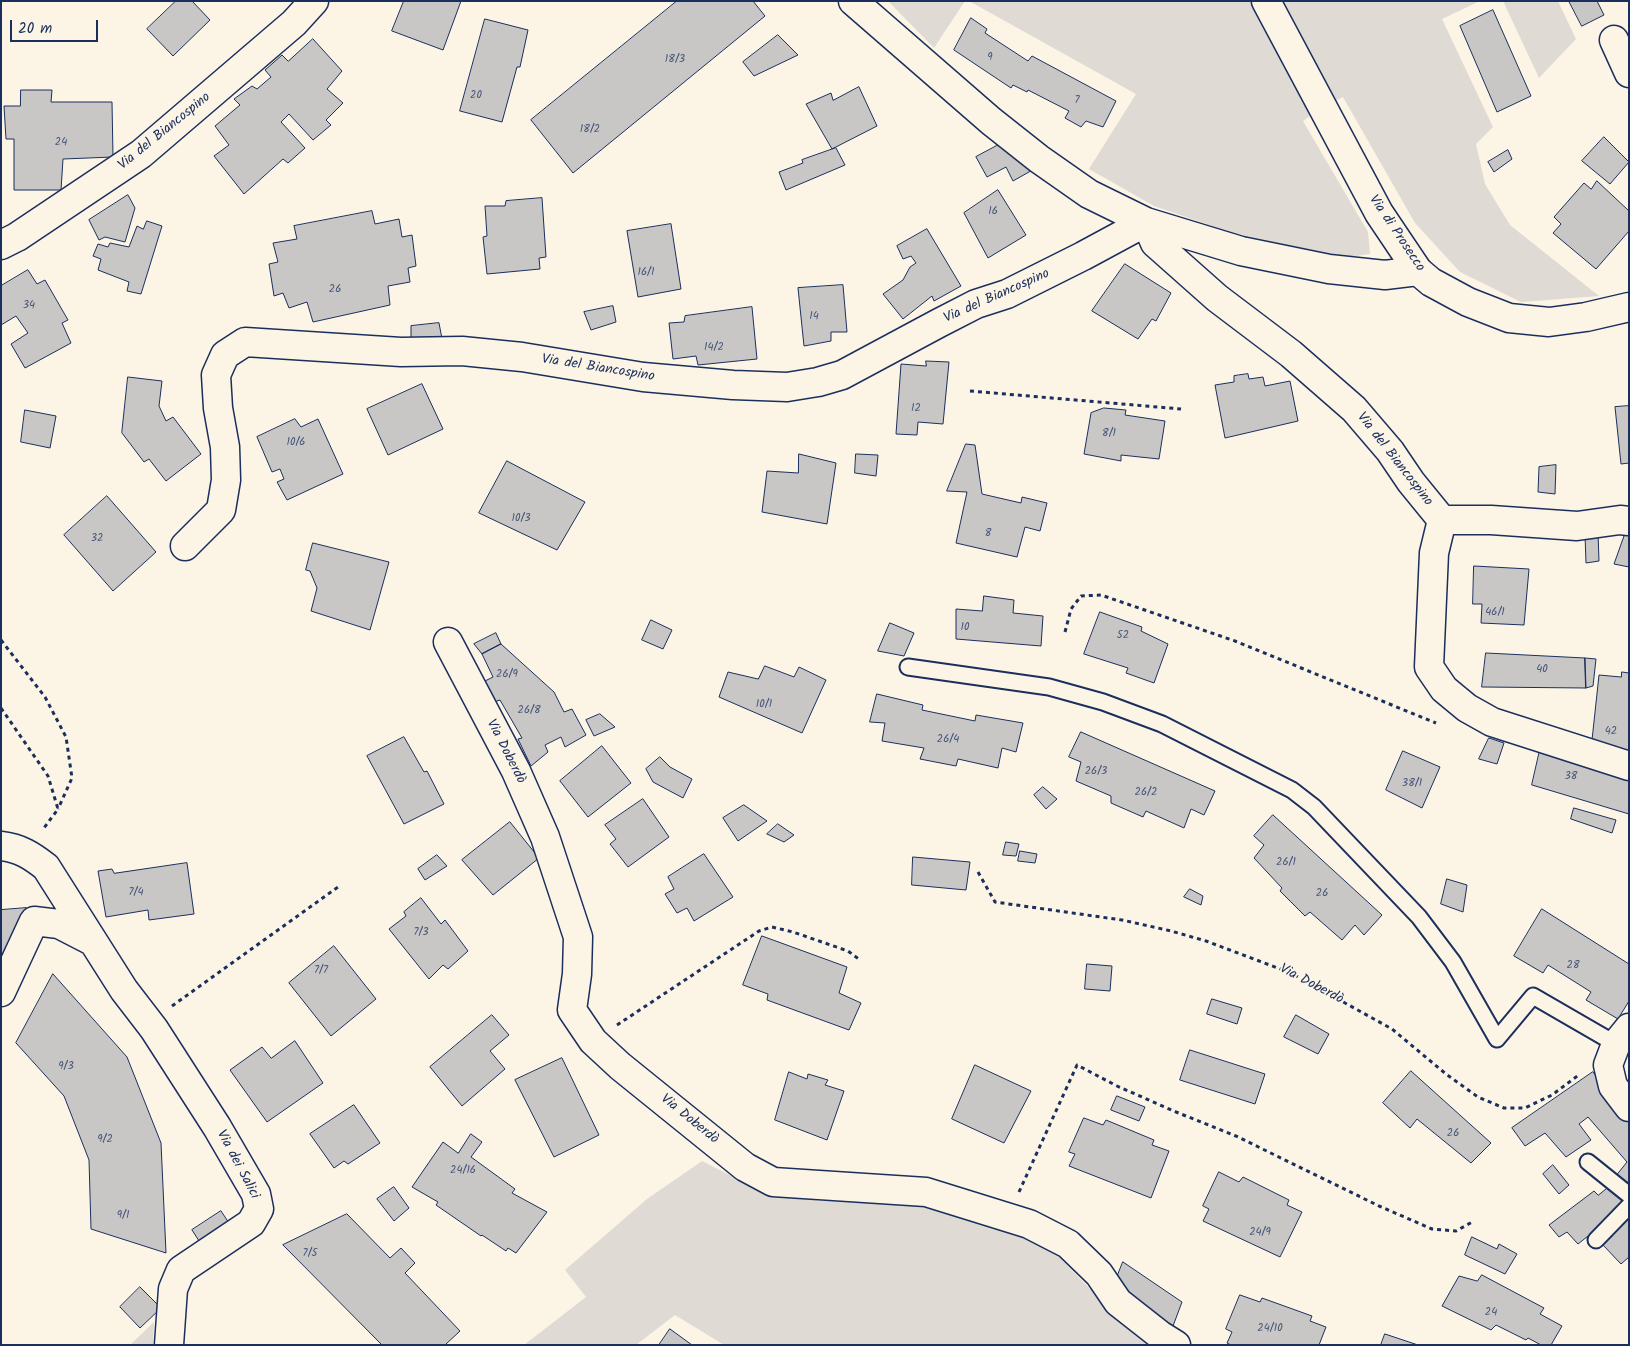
<!DOCTYPE html>
<meta charset="utf-8">
<style>
body{margin:0}
#map{position:relative;width:1630px;height:1346px;overflow:hidden;background:#fcf5e5;font-family:Kalam,sans-serif}
canvas{display:block}
.frame{position:absolute;inset:0;border:2px solid #1b2f5e;pointer-events:none}
.scale{position:absolute;left:10px;top:20px;width:88px;height:22px;box-sizing:border-box;border:2px solid #1b2f5e;border-top:0;padding-left:6px;font-size:15px;line-height:18px;white-space:nowrap;color:#1b2f5e;-webkit-text-stroke:4px #fcf5e5;paint-order:stroke}
</style>
<div id="map">
<canvas width="1630" height="1346"></canvas>
<div class="frame"></div>
<div class="scale">20 m</div>
</div>
<script>
const ctx = document.querySelector('canvas').getContext('2d');
ctx.lineJoin = 'round';
function fillPath(path, color) {
  ctx.fillStyle = color;
  ctx.fill(path, 'evenodd');
}
function trace(path, color, width, dash) {
  ctx.strokeStyle = color;
  ctx.lineWidth = width;
  ctx.lineCap = dash ? 'butt' : 'round';
  ctx.setLineDash(dash || []);
  ctx.stroke(path);
}
function write(font, color, halo, rows, align = 'center') {
  ctx.font = font + ' Kalam,sans-serif';
  ctx.lineWidth = 4;
  ctx.setLineDash([]);
  ctx.textBaseline = 'middle';
  ctx.strokeStyle = halo;
  ctx.fillStyle = color;
  for (const [text, x, y, turn = 0] of rows) {
    ctx.save();
    ctx.translate(x, y);
    ctx.rotate((+turn || 0) * Math.PI / 180);
    ctx.textAlign = isNaN(turn) ? turn : align;
    if (halo) ctx.strokeText(text, 0, 0);
    ctx.fillText(text, 0, 0);
    ctx.restore();
  }
}
fillPath(new Path2D(`
 M 888,1 L 965,1 L 934,48 Z
 M 969,1 L 1480,1 L 1442,19 L 1493,127 L 1476,144 L 1485,184 L 1510,225 L 1599,296 L 1521,302 L 1460,272 L 1415,223 L 1343,97 L 1322,108 L 1303,121 L 1368,232 L 1370,254 L 1343,258 L 1230,232 L 1154,206 L 1089,169 L 1136,94 Z
 M 1503,1 L 1558,1 L 1576,39 L 1539,78 Z
 M 702,1161 L 745,1183 L 820,1201 L 924,1203 L 1040,1238 L 1105,1304 L 1156,1345 L 724,1345 L 675,1315 L 636,1345 L 524,1345 L 586,1297 L 565,1270 L 647,1199 Z
 M 154,1322 L 153,1345 L 130,1345 Z`), '#dfdbd4');
const building = new Path2D(`
 M 176,1 L 192,1 L 210,20 L 173,56 L 147,29 Z
 M 404,1 L 461,1 L 443,50 L 392,31 Z
 M 677,1 L 753,1 L 765,16 L 573,173 L 531,120 Z
 M 1569,1 L 1597,1 L 1604,15 L 1582,26 Z
 M 1493,10 L 1531,96 L 1497,112 L 1460,26 Z
 M 971,18 L 987,29 L 985,33 L 1028,61 L 1032,56 L 1116,101 L 1103,127 L 1086,121 L 1081,127 L 1065,118 L 1069,111 L 1028,90 L 1027,92 L 1013,85 L 1011,88 L 954,50 Z
 M 485,19 L 528,30 L 520,67 L 517,67 L 502,122 L 460,111 Z
 M 778,35 L 798,55 L 754,76 L 743,62 Z
 M 313,39 L 342,71 L 327,89 L 343,103 L 326,120 L 331,125 L 313,140 L 289,114 L 281,122 L 305,148 L 288,163 L 283,159 L 244,194 L 214,156 L 229,145 L 215,126 L 240,105 L 234,99 L 252,86 L 257,89 L 271,77 L 265,70 L 282,55 L 288,61 Z
 M 859,87 L 877,126 L 832,149 L 806,104 L 831,93 L 833,100 Z
 M 21,90 L 52,90 L 51,102 L 112,102 L 113,157 L 63,159 L 61,190 L 14,190 L 14,139 L 6,139 L 4,106 L 20,106 Z
 M 1604,137 L 1629,162 L 1610,184 L 1582,161 Z
 M 1004,142 L 1036,168 L 1013,181 L 1006,167 L 987,177 L 976,157 Z
 M 836,148 L 845,165 L 786,190 L 779,172 L 803,163 L 802,160 Z
 M 1508,150 L 1512,159 L 1494,172 L 1488,162 Z
 M 1597,181 L 1629,211 L 1629,231 L 1596,269 L 1553,233 L 1561,224 L 1554,217 L 1584,183 L 1591,189 Z
 M 998,190 L 1026,235 L 988,258 L 964,213 Z
 M 128,195 L 135,208 L 125,242 L 105,237 L 99,240 L 89,220 Z
 M 542,198 L 546,257 L 539,258 L 540,269 L 487,274 L 483,237 L 487,236 L 485,206 L 505,206 L 506,201 Z
 M 372,211 L 375,224 L 399,219 L 402,237 L 412,235 L 416,266 L 408,268 L 410,282 L 388,286 L 390,305 L 313,322 L 307,302 L 289,308 L 283,293 L 274,296 L 269,264 L 278,262 L 273,243 L 297,239 L 294,226 Z
 M 147,221 L 162,226 L 141,294 L 127,291 L 129,282 L 98,270 L 101,259 L 93,256 L 98,244 L 108,247 L 110,243 L 129,247 L 137,226 L 143,229 Z
 M 671,224 L 681,289 L 638,297 L 627,231 Z
 M 927,229 L 961,286 L 934,301 L 932,296 L 903,319 L 883,294 L 903,280 L 910,267 L 916,263 L 911,256 L 903,259 L 897,246 Z
 M 1125,264 L 1171,293 L 1156,321 L 1152,319 L 1138,339 L 1092,311 Z
 M 28,270 L 37,284 L 45,280 L 68,320 L 62,323 L 71,343 L 25,368 L 11,344 L 28,333 L 16,316 L 1,325 L 1,286 Z
 M 843,285 L 847,332 L 831,332 L 831,341 L 804,346 L 798,288 Z
 M 613,306 L 616,322 L 591,330 L 584,312 Z
 M 752,307 L 757,359 L 698,365 L 696,356 L 673,359 L 669,323 L 684,322 L 685,316 Z
 M 439,323 L 443,344 L 411,343 L 411,326 Z
 M 926,361 L 949,362 L 943,424 L 918,422 L 917,435 L 896,434 L 901,364 L 926,366 Z
 M 1248,374 L 1249,379 L 1263,377 L 1265,386 L 1290,381 L 1298,421 L 1225,438 L 1215,385 L 1234,382 L 1234,376 Z
 M 128,377 L 162,381 L 159,406 L 166,421 L 173,417 L 201,454 L 166,481 L 149,459 L 144,462 L 122,433 Z
 M 422,384 L 443,429 L 388,455 L 367,409 Z
 M 1629,406 L 1629,463 L 1621,464 L 1615,407 Z
 M 1104,408 L 1126,410 L 1125,415 L 1165,421 L 1159,459 L 1121,455 L 1121,461 L 1084,454 L 1091,413 Z
 M 25,410 L 56,416 L 50,448 L 21,442 Z
 M 295,419 L 301,427 L 318,419 L 343,474 L 287,500 L 277,482 L 284,479 L 280,469 L 272,472 L 257,437 Z
 M 966,444 L 975,445 L 982,494 L 1021,503 L 1022,497 L 1047,503 L 1040,531 L 1025,527 L 1017,557 L 956,543 L 967,492 L 947,491 Z
 M 799,454 L 836,463 L 827,524 L 762,512 L 767,471 L 798,473 Z
 M 856,454 L 878,455 L 876,476 L 855,473 Z
 M 507,461 L 585,502 L 557,550 L 479,513 Z
 M 1556,465 L 1555,494 L 1538,492 L 1539,467 Z
 M 107,496 L 156,552 L 113,591 L 64,535 Z
 M 1598,533 L 1599,561 L 1586,563 L 1585,535 Z
 M 1629,535 L 1629,567 L 1614,564 L 1624,536 Z
 M 313,543 L 389,562 L 370,630 L 311,611 L 317,588 L 310,571 L 306,570 Z
 M 1474,566 L 1529,569 L 1524,625 L 1481,623 L 1482,604 L 1473,604 Z
 M 984,596 L 1014,600 L 1013,613 L 1043,616 L 1041,646 L 956,639 L 956,609 L 982,611 Z
 M 1100,612 L 1142,627 L 1141,631 L 1168,644 L 1154,683 L 1126,673 L 1128,668 L 1084,654 Z
 M 651,620 L 672,630 L 663,649 L 642,640 Z
 M 890,623 L 914,633 L 904,656 L 878,651 Z
 M 496,633 L 501,644 L 482,654 L 474,644 Z
 M 501,644 L 554,692 L 564,712 L 572,709 L 586,735 L 565,747 L 561,737 L 545,745 L 548,752 L 531,766 L 518,739 L 522,738 L 500,700 L 491,703 L 481,683 L 493,677 L 482,654 Z
 M 1486,653 L 1585,658 L 1586,688 L 1482,687 Z
 M 1585,658 L 1596,659 L 1593,686 L 1586,688 Z
 M 765,666 L 794,677 L 799,667 L 826,680 L 802,733 L 719,697 L 728,672 L 758,679 Z
 M 1622,672 L 1629,673 L 1629,753 L 1592,740 L 1599,675 L 1621,677 Z
 M 877,694 L 923,705 L 922,710 L 975,721 L 976,715 L 1023,723 L 1016,752 L 1002,748 L 998,768 L 958,759 L 956,766 L 920,759 L 924,748 L 882,741 L 885,723 L 870,722 Z
 M 600,714 L 615,727 L 594,736 L 586,720 Z
 M 1081,732 L 1215,791 L 1204,815 L 1191,809 L 1184,828 L 1146,811 L 1143,817 L 1111,803 L 1111,796 L 1076,781 L 1081,762 L 1069,757 Z
 M 404,737 L 424,772 L 427,771 L 444,804 L 404,824 L 367,756 Z
 M 1489,738 L 1504,743 L 1497,764 L 1479,759 Z
 M 602,746 L 631,783 L 588,817 L 560,781 Z
 M 1540,750 L 1629,777 L 1629,814 L 1532,785 Z
 M 1403,751 L 1440,767 L 1422,808 L 1386,790 Z
 M 660,757 L 670,767 L 692,779 L 683,798 L 653,782 L 646,769 Z
 M 1043,787 L 1057,799 L 1046,809 L 1034,795 Z
 M 643,799 L 669,837 L 628,867 L 610,844 L 616,839 L 605,825 Z
 M 744,805 L 767,821 L 738,841 L 723,818 Z
 M 1574,808 L 1616,820 L 1612,833 L 1571,819 Z
 M 1273,815 L 1382,915 L 1364,935 L 1355,925 L 1342,940 L 1310,912 L 1305,916 L 1280,891 L 1282,888 L 1254,858 L 1264,845 L 1254,836 Z
 M 510,822 L 539,858 L 493,895 L 462,860 Z
 M 778,824 L 794,835 L 784,842 L 767,834 Z
 M 1006,842 L 1019,844 L 1016,856 L 1003,855 Z
 M 1020,851 L 1037,854 L 1035,863 L 1018,861 Z
 M 704,854 L 733,897 L 694,921 L 687,908 L 677,913 L 665,894 L 674,889 L 668,877 Z
 M 437,855 L 447,866 L 425,880 L 418,869 Z
 M 913,857 L 970,862 L 966,890 L 912,885 Z
 M 187,863 L 194,914 L 149,920 L 148,910 L 106,917 L 98,871 L 112,869 L 114,873 Z
 M 1447,879 L 1467,885 L 1463,912 L 1441,904 Z
 M 1190,889 L 1203,896 L 1201,905 L 1184,897 Z
 M 421,898 L 441,924 L 445,920 L 468,951 L 448,969 L 443,965 L 429,979 L 389,929 L 406,916 L 404,912 Z
 M 26,908 L 1,966 L 1,910 Z
 M 1542,909 L 1629,964 L 1629,1001 L 1618,1019 L 1586,1000 L 1591,992 L 1548,965 L 1543,973 L 1514,956 Z
 M 762,936 L 847,967 L 839,993 L 861,1003 L 849,1030 L 767,1000 L 768,994 L 743,985 Z
 M 334,946 L 376,999 L 331,1036 L 289,983 Z
 M 1087,964 L 1112,966 L 1110,991 L 1085,989 Z
 M 53,974 L 127,1057 L 161,1143 L 166,1253 L 91,1229 L 89,1160 L 64,1096 L 16,1043 Z
 M 1212,999 L 1242,1008 L 1237,1024 L 1207,1014 Z
 M 492,1015 L 509,1035 L 490,1051 L 505,1069 L 462,1106 L 430,1067 Z
 M 1296,1015 L 1329,1034 L 1318,1054 L 1284,1037 Z
 M 295,1041 L 323,1083 L 267,1122 L 230,1070 L 262,1047 L 271,1058 Z
 M 1190,1050 L 1265,1074 L 1255,1104 L 1180,1080 Z
 M 562,1058 L 599,1135 L 554,1157 L 515,1080 Z
 M 975,1065 L 1031,1091 L 1004,1143 L 952,1119 Z
 M 1411,1071 L 1491,1143 L 1471,1163 L 1417,1119 L 1410,1128 L 1383,1103 Z
 M 789,1072 L 807,1079 L 808,1074 L 828,1080 L 825,1085 L 844,1091 L 827,1140 L 775,1120 Z
 M 1593,1072 L 1629,1121 L 1629,1188 L 1615,1177 L 1627,1162 L 1588,1117 L 1579,1124 L 1591,1140 L 1566,1157 L 1545,1133 L 1525,1146 L 1512,1128 Z
 M 1117,1096 L 1145,1107 L 1139,1121 L 1111,1110 Z
 M 354,1105 L 380,1143 L 348,1164 L 344,1161 L 334,1168 L 310,1134 Z
 M 1084,1118 L 1103,1125 L 1106,1120 L 1154,1140 L 1152,1145 L 1169,1151 L 1151,1198 L 1069,1166 L 1075,1154 L 1069,1152 Z
 M 471,1134 L 482,1142 L 471,1157 L 515,1189 L 512,1193 L 547,1212 L 516,1253 L 508,1248 L 506,1251 L 482,1235 L 481,1236 L 436,1205 L 438,1202 L 412,1187 L 443,1142 L 458,1153 Z
 M 1553,1165 L 1569,1185 L 1559,1194 L 1543,1174 Z
 M 1219,1172 L 1239,1182 L 1243,1177 L 1289,1200 L 1287,1205 L 1302,1212 L 1280,1257 L 1203,1221 L 1209,1209 L 1203,1206 Z
 M 394,1187 L 409,1208 L 394,1221 L 377,1199 Z
 M 1609,1187 L 1624,1200 L 1610,1213 L 1612,1217 L 1578,1244 L 1567,1232 L 1559,1237 L 1549,1225 L 1594,1191 L 1598,1195 Z
 M 221,1211 L 231,1226 L 201,1244 L 192,1230 Z
 M 347,1214 L 390,1258 L 401,1248 L 415,1263 L 405,1273 L 460,1331 L 445,1345 L 382,1345 L 283,1245 Z
 M 1629,1217 L 1629,1257 L 1621,1264 L 1603,1245 Z
 M 1472,1237 L 1497,1249 L 1499,1244 L 1517,1254 L 1505,1274 L 1465,1255 Z
 M 1123,1262 L 1182,1302 L 1173,1326 L 1140,1305 L 1114,1285 Z
 M 1482,1275 L 1544,1308 L 1540,1314 L 1562,1326 L 1551,1345 L 1541,1345 L 1528,1338 L 1526,1340 L 1496,1325 L 1491,1330 L 1442,1306 L 1459,1276 L 1477,1281 Z
 M 140,1287 L 161,1308 L 140,1328 L 120,1307 Z
 M 1240,1295 L 1260,1302 L 1262,1298 L 1312,1316 L 1310,1321 L 1326,1327 L 1319,1345 L 1231,1345 L 1227,1343 L 1232,1332 L 1226,1329 Z
 M 670,1329 L 692,1345 L 659,1345 Z
 M 1385,1334 L 1418,1345 L 1381,1345 Z`);
fillPath(building, '#c8c7c6');
trace(building, '#1b2f5e', 1);
const lane = new Path2D(`
 M 908,667 L 1049,687 L 1103,702 L 1162,724 L 1292,790 L 1314,807 L 1419,917 L 1453,962 L 1497,1039 L 1533,996 L 1616,1044
 M 1588,1162 L 1629,1195
 M 1596,1240 L 1629,1206`);
const street = new Path2D(`
 M 853,1 L 991,121 L 1039,159 L 1089,194 L 1146,222 L 1241,251 L 1329,269 L 1385,275 L 1418,271
 M 1614,40 L 1629,73
 M 1,245 L 17,237 L 141,154 L 294,23 L 314,1
 M 1629,521 L 1620,520 L 1577,526 L 1491,520 L 1442,520 L 1434,553 L 1429,667 L 1444,689 L 1467,708 L 1492,722 L 1629,766
 M 185,546 L 221,510 L 226,480 L 225,447 L 218,408 L 216,375 L 225,355 L 245,342 L 401,352 L 462,351 L 522,357 L 643,377 L 733,385 L 787,387 L 818,382 L 842,375 L 939,323 L 976,304 L 1007,294 L 1083,256 L 1146,222 L 1155,243 L 1217,298 L 1291,354 L 1354,409 L 1390,451 L 1411,482 L 1442,520
 M 448,642 L 516,771 L 545,837 L 578,937 L 577,974 L 572,1010 L 593,1041 L 620,1066 L 745,1167 L 773,1182 L 926,1192 L 1029,1224 L 1068,1244 L 1099,1274 L 1118,1302 L 1160,1335 L 1176,1345
 M 1,846 C 20,848 32,856 46,867 L 124,990 L 154,1029 L 217,1127 L 256,1194 L 259,1209 L 251,1223 L 181,1270 L 173,1289 L 169,1345
 M 1,992 L 34,921 L 59,924 L 92,941
 M 1629,1028 L 1616,1044 L 1608,1065 L 1613,1086 L 1629,1107`);
const secondary = new Path2D(`
 M 1266,1 L 1379,213 L 1418,271 L 1431,282 L 1468,302 L 1509,318 L 1549,322 L 1586,317 L 1629,307`);
trace(lane, '#1b2f5e', 19);
trace(street, '#1b2f5e', 31);
trace(secondary, '#1b2f5e', 31);
trace(new Path2D(`
 M 970,391 L 1181,409
 M 1065,632 L 1071,609 L 1081,596 L 1101,595 L 1235,641 L 1436,723
 M 1,640 L 45,697 L 66,737 L 72,778 L 58,809
 M 1,708 L 48,776 L 58,809 L 44,828 L 43,831
 M 978,872 L 995,902 L 1122,920 L 1171,931 L 1206,941 L 1291,973 L 1392,1029 L 1446,1074 L 1478,1097 L 1504,1108 L 1525,1108 L 1552,1095 L 1580,1074
 M 172,1006 L 338,887
 M 617,1025 L 759,931 L 772,927 L 793,932 L 848,951 L 860,960
 M 1019,1192 L 1077,1065 L 1117,1086 L 1176,1112 L 1236,1136 L 1379,1206 L 1432,1229 L 1456,1231 L 1474,1221`), '#1b2f5e', 3, [4, 4]);
trace(lane, '#fcf5e5', 15);
trace(street, '#fcf5e5', 28);
trace(secondary, '#fcf5e5', 28);
write('11px', '#465578', null, [
 ["9",990,58],
 ["18/3",675,60],
 ["20",476,96],
 ["7",1077,101],
 ["18/2",590,130],
 ["24",61,143],
 ["16",993,212],
 ["16/1",646,273],
 ["26",335,290],
 ["34",29,306],
 ["14",814,317],
 ["14/2",714,348],
 ["12",916,409],
 ["8/1",1109,434],
 ["10/6",296,443],
 ["10/3",521,519],
 ["8",988,534],
 ["32",97,539],
 ["46/1",1495,613],
 ["10",965,628],
 ["52",1123,636],
 ["40",1542,670],
 ["26/9",507,675],
 ["10/1",764,705],
 ["26/8",529,711],
 ["42",1611,732],
 ["26/4",948,740],
 ["26/3",1096,772],
 ["38",1571,777],
 ["38/1",1412,784],
 ["26/2",1146,793],
 ["26/1",1286,863],
 ["7/4",136,893],
 ["26",1322,894],
 ["7/3",421,933],
 ["28",1573,966],
 ["7/7",321,971],
 ["9/3",66,1067],
 ["26",1453,1134],
 ["9/2",105,1140],
 ["24/16",463,1171],
 ["9/1",123,1216],
 ["24/9",1260,1233],
 ["7/5",310,1254],
 ["24",1491,1313],
 ["24/10",1270,1329]
]);
write('14px', '#1b2f5e', '#fcf5e5', [
 ["Via del Biancospino",165,132,-39],
 ["Via di Prosecco",1396,234,56],
 ["Via del Biancospino",997,297,-24],
 ["Via del Biancospino",598,369,9],
 ["Via del Biancospino",1394,460,52],
 ["Via Doberdò",505,752,63],
 ["Via Doberdò",1311,985,28],
 ["Via Doberdò",689,1120,39],
 ["Via dei Salici",237,1165,62]
]);
</script>
